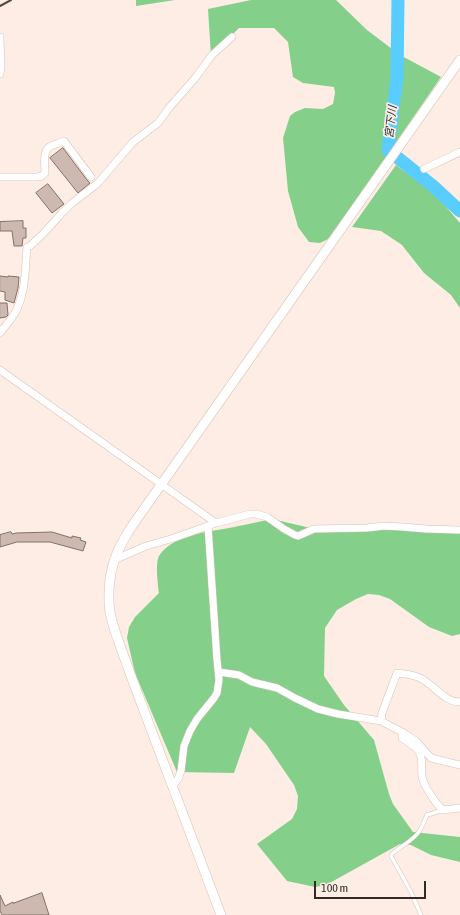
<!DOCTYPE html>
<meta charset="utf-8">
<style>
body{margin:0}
#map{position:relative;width:460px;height:915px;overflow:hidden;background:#feede4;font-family:"Asap Condensed",sans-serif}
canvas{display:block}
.scale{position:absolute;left:314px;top:881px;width:112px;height:18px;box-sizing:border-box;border:2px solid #312a26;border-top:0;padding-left:5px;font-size:12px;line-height:14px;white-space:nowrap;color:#312a26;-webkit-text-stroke:3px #feede4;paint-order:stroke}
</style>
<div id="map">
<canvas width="460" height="915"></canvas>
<div class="scale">100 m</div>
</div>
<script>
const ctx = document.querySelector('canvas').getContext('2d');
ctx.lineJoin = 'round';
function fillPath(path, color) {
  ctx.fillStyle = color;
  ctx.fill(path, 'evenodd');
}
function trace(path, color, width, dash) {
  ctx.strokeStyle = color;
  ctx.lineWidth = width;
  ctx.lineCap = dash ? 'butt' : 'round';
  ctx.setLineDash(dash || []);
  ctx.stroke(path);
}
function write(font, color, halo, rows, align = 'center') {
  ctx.font = font + ' "Asap Condensed","Noto Sans JP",sans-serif';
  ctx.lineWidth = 3.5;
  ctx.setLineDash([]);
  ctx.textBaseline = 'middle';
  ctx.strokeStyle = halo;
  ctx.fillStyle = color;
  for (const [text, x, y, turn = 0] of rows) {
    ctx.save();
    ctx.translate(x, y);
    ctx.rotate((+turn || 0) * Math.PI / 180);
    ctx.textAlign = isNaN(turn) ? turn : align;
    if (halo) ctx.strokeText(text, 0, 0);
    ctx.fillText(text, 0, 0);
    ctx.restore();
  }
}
fillPath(new Path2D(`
 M 136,0 L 175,0 L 136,6 Z
 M 251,0 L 336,0 L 367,30 L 400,55 L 441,77 L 330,238 L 320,243 L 309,242 L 298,227 L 288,191 L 283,138 L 290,116 L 295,112 L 305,108 L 323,109 L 333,104 L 335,93 L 334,87 L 303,83 L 293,77 L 288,42 L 274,28 L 239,28 L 211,56 L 208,9 Z
 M 396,165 L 436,195 L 460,223 L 460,308 L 451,295 L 424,273 L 402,245 L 381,231 L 352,227 Z
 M 272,519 L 315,529 L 460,528 L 460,634 L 452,636 L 429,627 L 390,599 L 379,595 L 368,594 L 356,599 L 337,610 L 325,628 L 324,676 L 344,705 L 374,740 L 389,794 L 393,804 L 413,832 L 460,837 L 460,862 L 431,855 L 411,845 L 400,844 L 326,885 L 315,887 L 287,881 L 257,844 L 292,819 L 297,809 L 298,796 L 294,785 L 266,744 L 250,727 L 234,773 L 177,772 L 135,673 L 127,638 L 129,627 L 135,617 L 159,593 C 158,584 155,564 159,556 C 172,535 208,532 229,528 C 244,525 258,522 272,519 Z`), '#84d08b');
trace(new Path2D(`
 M 398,0 L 397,77 L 388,150 L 433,186 L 460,211`), '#59cdfd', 13);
const building = new Path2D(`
 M 63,148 L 87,180 L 90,183 L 78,193 L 50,158 Z
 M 48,184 L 64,204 L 52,213 L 36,193 Z
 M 23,221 L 23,228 L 26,228 L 26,238 L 23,238 L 22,246 L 14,246 L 12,231 L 0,231 L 0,222 Z
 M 0,276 L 8,277 L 8,276 L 19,277 L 18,288 L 14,303 L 5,300 L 5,292 L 0,291 Z
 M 0,303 L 7,303 L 8,315 L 6,317 L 0,318 Z
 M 11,532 L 12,534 L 16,533 L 52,532 L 72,538 L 72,536 L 81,538 L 80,540 L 86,542 L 83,551 L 50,542 L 17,542 L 0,547 L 0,535 Z
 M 42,893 L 49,915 L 2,915 L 0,911 L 0,895 L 5,906 L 13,902 L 13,903 Z`);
fillPath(building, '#cdb9af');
trace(building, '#837167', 1);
const service = new Path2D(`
 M 421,915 L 411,892 L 391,856 L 393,853 C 401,846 412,841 418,833 C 422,828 424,821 427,815 L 443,810`);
const minor = new Path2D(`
 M 0,37 L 1,66 L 0,74
 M 424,169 L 460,152
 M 0,177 L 37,177 L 42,176 L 45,173 C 45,164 42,150 51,146 C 55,144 60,143 64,141 L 91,177
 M 0,333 C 5,326 11,320 15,313 C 26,293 25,269 27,247 L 30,246 L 43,234 L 62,213 L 71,204 L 98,183 L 133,142 L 158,123 L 169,108 L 196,77 L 212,55 L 232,37
 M 0,370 L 216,523
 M 114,560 L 146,546 L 174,538 L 216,523 L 250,514 L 256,514 L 267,517 L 284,529 L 295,535 L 298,536 L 314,529 L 367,528 L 384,526 L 403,527 L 426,529 L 460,530
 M 219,672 L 239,675 L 252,682 L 277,688 L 295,698 L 318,709 L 338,714 L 381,721
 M 460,702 C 444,702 435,686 422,679 C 414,674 406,674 397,673 L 382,713 L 381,721 L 402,732 L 416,741 L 431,758 L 460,765
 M 402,732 L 402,738 C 408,742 417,747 420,754 C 423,760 421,769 422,776 C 423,785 436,804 443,810 L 460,808
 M 173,786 L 178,779 L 181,771 L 184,746 L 190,731 L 197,719 L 214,698 L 217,693 L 219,680 L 217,660 L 208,526`);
const tertiary = new Path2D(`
 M 221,915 C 195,846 169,777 143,708 C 135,687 127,665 119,643 C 115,630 109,617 109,602 C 108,571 115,552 132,526 L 460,60`);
trace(service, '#d6c2b8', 4.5);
trace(minor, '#d6c2b8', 8);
trace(tertiary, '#d6c2b8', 10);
trace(service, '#fff', 3.5);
trace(minor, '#fff', 7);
trace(tertiary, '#fff', 9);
trace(new Path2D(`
 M 0,6 L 11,0`), '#504843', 2);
write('italic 11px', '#1d313a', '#feede4', [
 ["宮下川",391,122,-83]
]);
</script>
